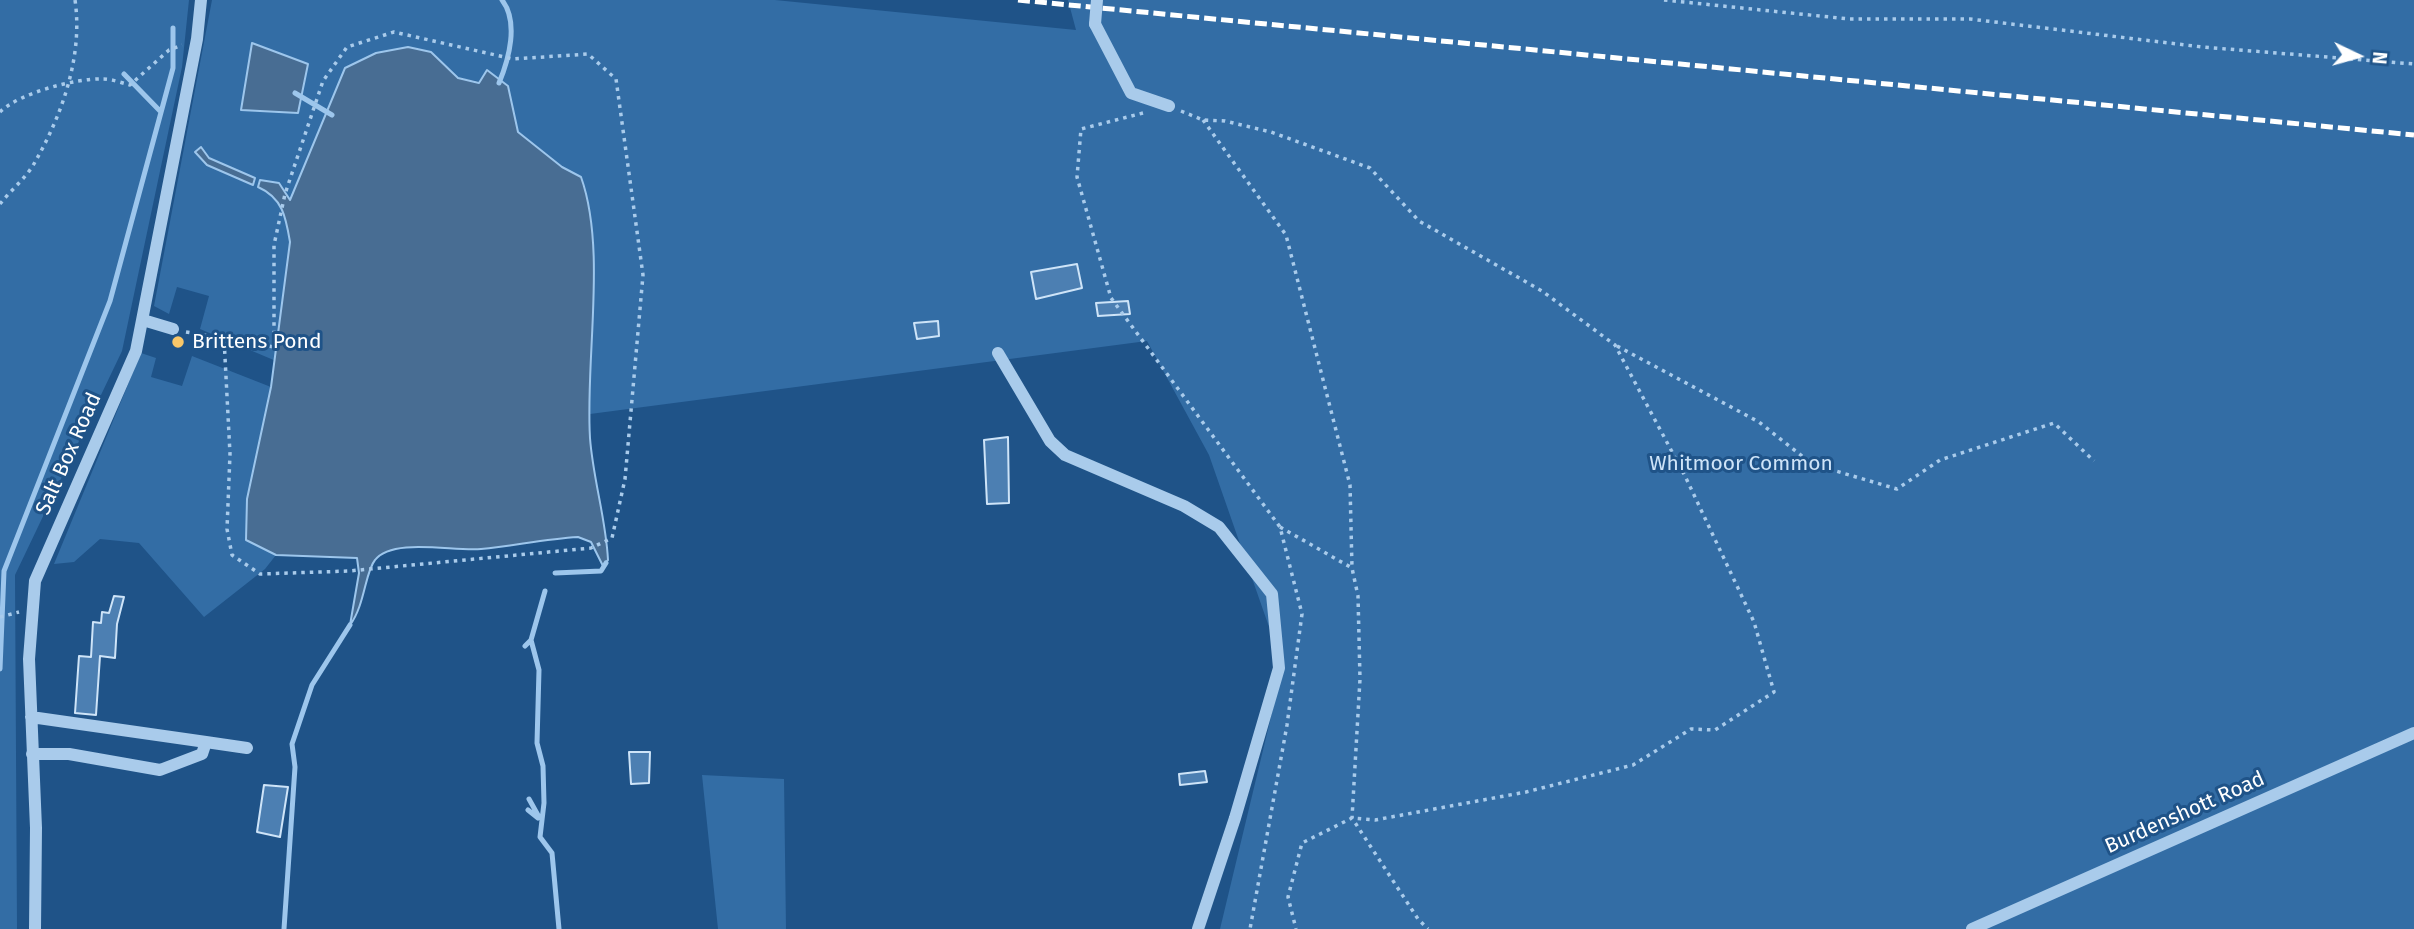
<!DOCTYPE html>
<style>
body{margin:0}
#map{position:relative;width:2414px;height:929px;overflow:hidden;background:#1f5388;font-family:"Fira Sans",sans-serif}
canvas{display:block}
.north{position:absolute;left:2323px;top:21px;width:70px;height:70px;-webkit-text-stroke:5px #1f5388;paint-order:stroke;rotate:95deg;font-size:19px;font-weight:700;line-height:28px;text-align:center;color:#fff}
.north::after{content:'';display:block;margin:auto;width:24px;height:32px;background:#fff;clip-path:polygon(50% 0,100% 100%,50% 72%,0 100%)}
</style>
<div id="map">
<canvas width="2414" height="929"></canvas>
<div class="north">N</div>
</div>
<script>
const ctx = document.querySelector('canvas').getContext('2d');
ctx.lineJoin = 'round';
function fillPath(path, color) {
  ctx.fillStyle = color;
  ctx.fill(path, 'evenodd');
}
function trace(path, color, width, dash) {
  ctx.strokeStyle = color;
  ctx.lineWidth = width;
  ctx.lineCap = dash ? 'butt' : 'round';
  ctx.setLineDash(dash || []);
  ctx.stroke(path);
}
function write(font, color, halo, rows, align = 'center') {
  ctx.font = font + ' "Fira Sans",sans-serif';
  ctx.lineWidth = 6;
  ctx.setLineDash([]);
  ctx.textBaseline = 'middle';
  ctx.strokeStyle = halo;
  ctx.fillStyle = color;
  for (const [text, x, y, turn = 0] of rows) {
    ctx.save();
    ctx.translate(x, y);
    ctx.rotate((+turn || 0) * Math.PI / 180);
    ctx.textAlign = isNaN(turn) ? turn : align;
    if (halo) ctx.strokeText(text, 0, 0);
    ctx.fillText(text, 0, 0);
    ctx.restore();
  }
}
fillPath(new Path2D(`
 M 0,0 L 189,0 L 182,67 L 122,351 L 15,575 L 17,929 L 0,929 Z
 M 212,0 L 775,0 L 1076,30 L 1068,0 L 2414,0 L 2414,929 L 1220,929 L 1283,667 L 1209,455 L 1147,341 L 590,414 C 587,335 600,255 581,177 L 562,167 L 518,132 L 508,86 L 458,78 L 431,52 L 408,47 L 345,68 L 290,202 L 286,219 L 290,242 L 276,361 L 200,329 L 209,296 L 177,287 L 169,314 L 154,306 Z
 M 141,353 L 156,358 L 151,377 L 182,386 L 192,356 L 271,387 L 247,499 L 246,539 L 276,555 L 265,569 L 204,617 L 139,543 L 100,539 L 74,562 L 54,564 Z
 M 702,775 L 784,779 L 786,929 L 718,929 Z`), '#336da5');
const water = new Path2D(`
 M 252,43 L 308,64 L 298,113 L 241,110 Z
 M 408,47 L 431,52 L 458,78 L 479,83 L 487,70 L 508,86 L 518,132 L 562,167 L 581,177 C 607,250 585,359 590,438 C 593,479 606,519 608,560 L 603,566 L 591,542 L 578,537 C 545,539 513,546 481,549 C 455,552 393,537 375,560 C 365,572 365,605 350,625 L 359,573 L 357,558 L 276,555 L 246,540 L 247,499 L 271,387 L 290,242 C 286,218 283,198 258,187 L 260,180 L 279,183 L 290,200 L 345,68 L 376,53 Z
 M 201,147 L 209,158 L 255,178 L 253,185 L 207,165 L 195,152 Z`);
fillPath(water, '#486d93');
trace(water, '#9dc6ec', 2);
trace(new Path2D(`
 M 124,74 L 161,112
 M 499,83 C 509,59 519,22 502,0
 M 295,93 L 332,115
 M 555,573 L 601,571 L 606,563
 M 531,640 L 539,670 L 537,743 L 543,766 L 544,803 L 540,837 L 552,853 L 559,929
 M 525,646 L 531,640 L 545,591
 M 0,669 L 4,571 L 110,301 L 173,68 L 173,28
 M 529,799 L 539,817
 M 528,810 L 538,818
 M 284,929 L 295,767 L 292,744 L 312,685 L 350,625`), '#9dc6ec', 5);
const building = new Path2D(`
 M 1077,264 L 1082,288 L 1036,299 L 1031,272 Z
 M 1128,301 L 1130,314 L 1098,316 L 1096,303 Z
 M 938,321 L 939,336 L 917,339 L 914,323 Z
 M 1008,437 L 1009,503 L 987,504 L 984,440 Z
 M 114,596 L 124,597 L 117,624 L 115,658 L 100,656 L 96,715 L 75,713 L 79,656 L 91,657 L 93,622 L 101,623 L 102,612 L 109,613 Z
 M 629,752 L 650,752 L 649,783 L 631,784 Z
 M 1205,771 L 1207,782 L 1180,785 L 1179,774 Z
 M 264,785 L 288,787 L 280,837 L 257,832 Z`);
fillPath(building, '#4c7fb2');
trace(building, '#cee4f8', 2);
trace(new Path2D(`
 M 1664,0 L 1849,19 L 1970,19 L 2202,47 L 2414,64
 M 1181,111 L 1203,120 L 1225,121 L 1271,132 L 1370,168 L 1419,221 L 1542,291 L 1615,345 L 1686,478 L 1754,622 L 1774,692 L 1715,730 L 1691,729 L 1633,765 L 1526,792 L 1375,820 L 1352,818 L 1302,843 L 1288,897 L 1296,929
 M 0,112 C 19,93 76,78 103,79 C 112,79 122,83 130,85 L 169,50 L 182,45
 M 1143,113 L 1081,129 L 1077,177 L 1111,298 L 1280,527 L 1302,614 L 1287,725 L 1250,929
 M 1203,120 L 1286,235 L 1350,485 L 1352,568
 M 0,204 C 11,190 27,177 35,162 C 63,113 83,55 75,0
 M 186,332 L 274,347 L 274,245 L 285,194 L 323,81 L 347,47 L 394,32 L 513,59 L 588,54 L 616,79 L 643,275 L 625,479 L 612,538 L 591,548 L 349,571 L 260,574 L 232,555 L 227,529 L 230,454 L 224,338
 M 1617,346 L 1759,422 L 1812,464 L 1897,489 L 1940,460 L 2054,423 L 2094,461
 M 1280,527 L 1352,568 L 1358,596 L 1360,679 L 1352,818 L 1418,919 L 1428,929
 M 0,617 L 19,612`), '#a9cbeb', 3.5, [3.5, 5]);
trace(new Path2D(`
 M 1095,24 L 1131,93 L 1169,106
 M 143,320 L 173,329
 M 998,353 L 1050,441 L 1065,455 L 1184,506 L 1219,527 L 1272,594 L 1279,668 L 1235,818 L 1198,929
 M 31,717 L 206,742
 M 32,754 L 69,754 L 160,770 L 202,754 L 206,742 L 247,748
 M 35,929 L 36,828 L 29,659 L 35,581 L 136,351 L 197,39 L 201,0
 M 1972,929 L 2414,733`), '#a9cbeb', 12);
trace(new Path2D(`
 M 1018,0 L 2414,135`), '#fff', 5, [12, 5]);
trace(new Path2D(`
 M 1095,24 L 1097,0`), '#a9cbeb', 12);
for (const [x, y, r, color] of [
 [178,342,7,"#f9c769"]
]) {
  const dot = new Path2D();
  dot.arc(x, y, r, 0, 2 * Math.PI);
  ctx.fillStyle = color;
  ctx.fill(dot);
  trace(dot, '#1f5388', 2.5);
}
write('21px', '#fff', '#1f5388', [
 ["Brittens Pond",192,342]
], 'left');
write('21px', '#fff', '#1f5388', [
 ["Salt Box Road",69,454,-66],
 ["Burdenshott Road",2185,813,-24]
]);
write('21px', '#cee4f8', '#1f5388', [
 ["Whitmoor Common",1741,464]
]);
</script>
